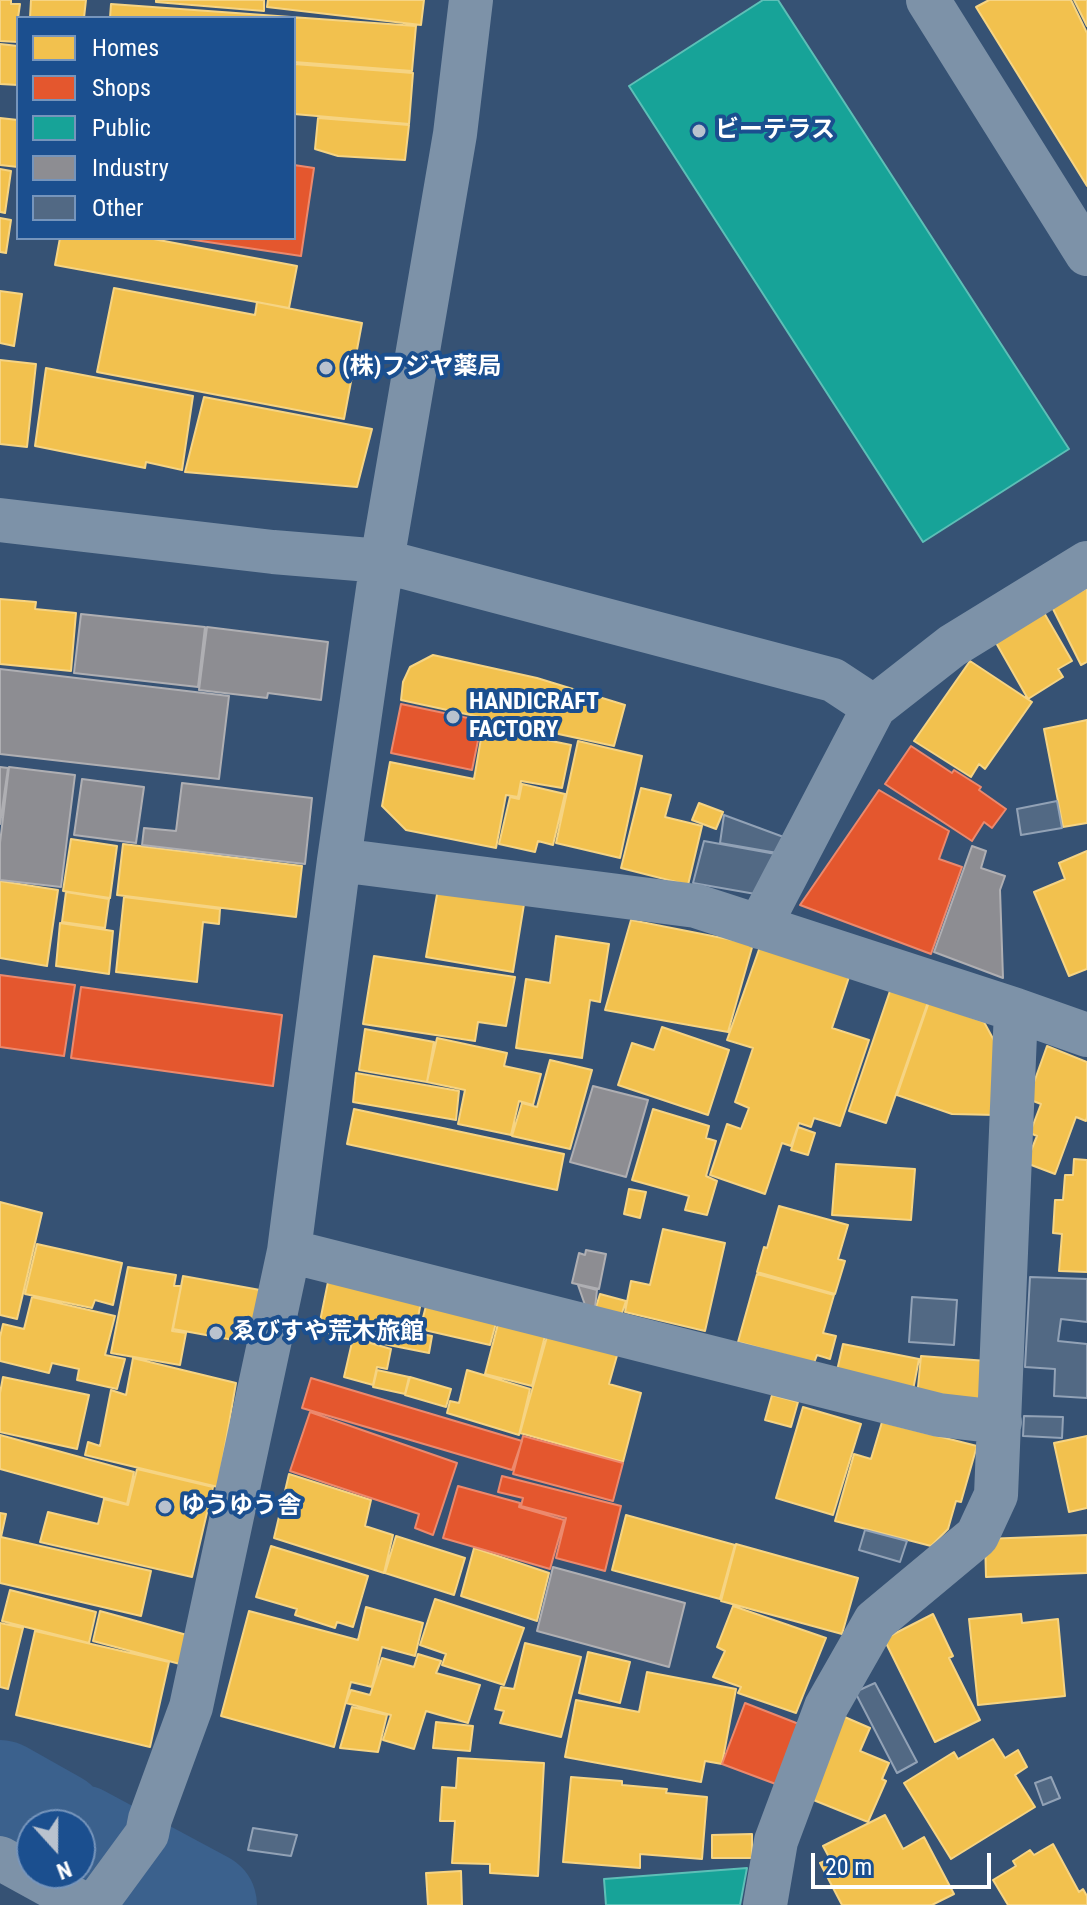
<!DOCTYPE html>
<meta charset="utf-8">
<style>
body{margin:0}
#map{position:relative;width:1087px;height:1905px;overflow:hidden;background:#365274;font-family:"Roboto Condensed",sans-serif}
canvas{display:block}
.legend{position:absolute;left:16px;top:16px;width:280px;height:224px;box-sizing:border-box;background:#1b4f8f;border:2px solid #7695bc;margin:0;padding:10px 14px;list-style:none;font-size:24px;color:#fff}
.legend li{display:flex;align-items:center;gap:16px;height:40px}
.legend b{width:40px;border:2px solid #7695bc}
.north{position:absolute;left:16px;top:1809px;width:80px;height:80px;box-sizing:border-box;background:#1b4f8f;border:2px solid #7695bc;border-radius:50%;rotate:159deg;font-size:22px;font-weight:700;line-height:32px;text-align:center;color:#fff}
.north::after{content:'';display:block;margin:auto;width:28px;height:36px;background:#b9c2ce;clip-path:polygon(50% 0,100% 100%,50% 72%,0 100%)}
.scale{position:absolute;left:811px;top:1853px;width:180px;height:36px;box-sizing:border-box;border:4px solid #fff;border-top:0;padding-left:10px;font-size:24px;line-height:28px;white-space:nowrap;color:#fff;-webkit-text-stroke:6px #1b4f8f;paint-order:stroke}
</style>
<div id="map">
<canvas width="1087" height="1905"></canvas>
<ul class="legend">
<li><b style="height:22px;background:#f2c14e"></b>Homes</li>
<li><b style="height:22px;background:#e4572e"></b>Shops</li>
<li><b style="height:22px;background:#17a398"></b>Public</li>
<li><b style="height:22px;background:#8d8d92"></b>Industry</li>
<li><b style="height:22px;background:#526984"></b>Other</li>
</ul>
<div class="north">N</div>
<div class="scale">20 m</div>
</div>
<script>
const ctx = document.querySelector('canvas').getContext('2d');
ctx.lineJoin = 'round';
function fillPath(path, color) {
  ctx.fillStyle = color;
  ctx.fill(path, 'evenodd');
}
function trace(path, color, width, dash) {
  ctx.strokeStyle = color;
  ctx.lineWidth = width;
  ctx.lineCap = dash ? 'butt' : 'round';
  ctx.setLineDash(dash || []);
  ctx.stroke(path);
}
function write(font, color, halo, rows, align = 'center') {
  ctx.font = font + ' "Roboto Condensed","Noto Sans JP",sans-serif';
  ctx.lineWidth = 8;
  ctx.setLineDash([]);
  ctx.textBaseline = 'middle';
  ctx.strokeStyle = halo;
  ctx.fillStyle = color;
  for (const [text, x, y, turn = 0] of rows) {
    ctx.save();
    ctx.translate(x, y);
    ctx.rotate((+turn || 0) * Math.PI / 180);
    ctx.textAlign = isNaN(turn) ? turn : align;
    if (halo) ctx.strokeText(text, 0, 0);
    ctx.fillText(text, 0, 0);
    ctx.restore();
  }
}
const homes = new Path2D(`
 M 0,0 L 11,0 L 11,4 L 20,4 L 18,18 L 18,42 L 0,41 Z
 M 31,0 L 86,0 L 84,18 L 30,18 Z
 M 156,0 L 264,0 L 264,11 L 156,2 Z
 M 268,0 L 424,0 L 421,25 L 267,7 Z
 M 989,0 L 1071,0 L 1087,33 L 1087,186 L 976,7 Z
 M 1074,0 L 1087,0 L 1087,26 Z
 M 111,4 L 416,26 L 412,71 L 294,62 L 294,18 L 110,18 Z
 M 0,44 L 18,46 L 18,85 L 0,84 Z
 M 294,64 L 413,73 L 409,124 L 294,114 Z
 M 0,118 L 18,120 L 18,167 L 0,165 Z
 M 318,118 L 409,125 L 405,160 L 338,156 L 315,149 Z
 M 0,169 L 11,171 L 5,213 L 0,212 Z
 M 0,218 L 11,220 L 6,253 L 0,252 Z
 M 60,238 L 148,238 L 297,266 L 289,308 L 55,265 Z
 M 114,288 L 255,315 L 257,302 L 362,323 L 344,419 L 97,372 Z
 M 0,291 L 22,294 L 14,346 L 0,343 Z
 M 0,360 L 36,364 L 27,447 L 0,444 Z
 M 46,368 L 193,396 L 182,470 L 146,462 L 145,468 L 35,446 Z
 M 204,397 L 372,429 L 357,487 L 185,472 Z
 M 1087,588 L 1087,662 L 1081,665 L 1052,607 Z
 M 0,599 L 36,602 L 35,609 L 76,613 L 71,671 L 0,664 Z
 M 1043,611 L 1072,661 L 1058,669 L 1063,677 L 1028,699 L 995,641 Z
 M 433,655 L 537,678 L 625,705 L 614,746 L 401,700 L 403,682 L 410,667 Z
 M 970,661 L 1032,702 L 985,769 L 979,764 L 971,777 L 914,741 Z
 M 1087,720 L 1087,823 L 1063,827 L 1044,729 Z
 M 483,727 L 571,745 L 562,788 L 521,781 L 518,797 L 506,795 L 496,848 L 406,830 L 382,806 L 390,762 L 474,779 Z
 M 578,741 L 642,756 L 620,858 L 556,843 Z
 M 522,784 L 565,794 L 553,845 L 538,841 L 535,852 L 499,844 L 510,797 L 519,799 Z
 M 641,788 L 671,795 L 665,817 L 702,826 L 688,885 L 621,868 Z
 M 699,803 L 723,812 L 716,829 L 692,820 Z
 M 71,839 L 117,846 L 110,898 L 63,891 Z
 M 123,844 L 302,866 L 296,917 L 117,895 Z
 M 1087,851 L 1087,969 L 1069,976 L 1034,892 L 1065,879 L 1059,863 Z
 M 0,881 L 58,890 L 47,966 L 0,958 Z
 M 439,883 L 525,898 L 513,972 L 426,957 Z
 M 66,892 L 109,899 L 105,928 L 62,922 Z
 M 124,897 L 220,909 L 219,924 L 203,922 L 197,982 L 116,972 Z
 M 631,920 L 753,944 L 728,1032 L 605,1010 Z
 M 60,923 L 113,931 L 109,974 L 56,966 Z
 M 556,936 L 609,944 L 600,1002 L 590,1000 L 582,1058 L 516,1048 L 526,979 L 550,983 Z
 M 762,941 L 851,971 L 832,1028 L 869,1040 L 840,1126 L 814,1118 L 811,1127 L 799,1123 L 791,1146 L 782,1143 L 765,1194 L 710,1175 L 727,1124 L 741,1129 L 749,1108 L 735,1102 L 753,1048 L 727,1040 Z
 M 374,956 L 515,977 L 506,1026 L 478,1022 L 475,1041 L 363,1024 Z
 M 891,988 L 928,1002 L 886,1123 L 849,1111 Z
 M 929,1002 L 984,1022 L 997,1046 L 996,1115 L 952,1114 L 897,1095 Z
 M 662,1027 L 729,1050 L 708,1115 L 618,1085 L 632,1043 L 654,1050 Z
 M 365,1029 L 434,1042 L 427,1082 L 359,1070 Z
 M 437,1038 L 507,1053 L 504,1066 L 541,1074 L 533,1105 L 519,1101 L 511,1135 L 458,1124 L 465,1090 L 427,1082 Z
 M 1047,1046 L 1087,1062 L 1087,1117 L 1086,1121 L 1076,1117 L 1055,1174 L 1026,1163 L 1037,1136 L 1030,1133 L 1041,1104 L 1028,1099 Z
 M 550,1060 L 592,1070 L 570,1149 L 512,1136 L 522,1103 L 537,1107 Z
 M 356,1073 L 459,1091 L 456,1120 L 353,1102 Z
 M 354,1109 L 564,1154 L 557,1190 L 347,1144 Z
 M 653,1109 L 709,1126 L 706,1138 L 716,1141 L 706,1176 L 717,1181 L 707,1215 L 685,1210 L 689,1196 L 632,1180 Z
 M 798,1127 L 815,1133 L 808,1155 L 791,1150 Z
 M 1074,1159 L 1087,1160 L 1087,1272 L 1059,1271 L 1062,1234 L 1053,1233 L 1055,1200 L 1063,1200 L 1065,1175 L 1073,1175 Z
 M 836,1164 L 915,1169 L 911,1220 L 832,1215 Z
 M 629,1189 L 646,1192 L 640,1218 L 624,1214 Z
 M 0,1202 L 42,1213 L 17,1319 L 0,1315 Z
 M 779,1206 L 848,1225 L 838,1259 L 845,1261 L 835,1294 L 757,1272 L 764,1247 L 767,1248 Z
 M 663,1229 L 725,1243 L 705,1331 L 625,1312 L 631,1281 L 650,1285 Z
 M 37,1244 L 122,1263 L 113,1305 L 95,1300 L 92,1308 L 25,1294 Z
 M 128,1267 L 176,1275 L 174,1286 L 181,1286 L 172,1331 L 186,1333 L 180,1365 L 111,1353 Z
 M 757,1274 L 834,1295 L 823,1333 L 836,1336 L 830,1359 L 817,1355 L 814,1363 L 738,1342 Z
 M 183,1276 L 260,1290 L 250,1343 L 173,1329 Z
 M 328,1282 L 421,1302 L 415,1333 L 432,1336 L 429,1353 L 318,1331 Z
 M 600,1294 L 626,1301 L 621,1316 L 595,1310 Z
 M 32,1297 L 115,1316 L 105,1355 L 125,1359 L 117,1389 L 77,1380 L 79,1369 L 52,1363 L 49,1373 L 0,1361 L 0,1337 L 3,1324 L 24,1329 Z
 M 426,1306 L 496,1323 L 490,1345 L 420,1329 Z
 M 499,1320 L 546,1332 L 532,1386 L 485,1374 Z
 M 548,1333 L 618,1352 L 609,1384 L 641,1393 L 623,1462 L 520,1433 Z
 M 353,1338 L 391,1349 L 387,1369 L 377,1367 L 373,1385 L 344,1377 Z
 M 843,1344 L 919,1359 L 913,1390 L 836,1375 Z
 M 921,1356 L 987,1361 L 982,1404 L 917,1397 Z
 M 133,1358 L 236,1383 L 218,1487 L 85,1455 L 88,1442 L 100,1446 L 111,1390 L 126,1395 Z
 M 377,1370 L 409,1377 L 405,1394 L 373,1387 Z
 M 467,1370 L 530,1389 L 519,1435 L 447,1413 L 450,1401 L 459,1403 Z
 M 3,1377 L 89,1395 L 77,1449 L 0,1432 L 0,1393 Z
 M 410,1377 L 451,1389 L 446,1407 L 405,1395 Z
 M 772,1395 L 798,1402 L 791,1427 L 765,1420 Z
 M 803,1407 L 861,1424 L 833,1515 L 776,1498 Z
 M 882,1422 L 977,1446 L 961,1502 L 956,1501 L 948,1529 L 931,1546 L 835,1521 L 854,1454 L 871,1459 Z
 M 0,1435 L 134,1472 L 127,1504 L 0,1469 Z
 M 1087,1436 L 1087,1508 L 1069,1512 L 1054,1443 Z
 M 137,1469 L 213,1487 L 192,1577 L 40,1542 L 48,1512 L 98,1524 L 104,1499 L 128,1505 Z
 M 289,1474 L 371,1500 L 365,1526 L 393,1535 L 384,1573 L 274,1538 Z
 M 0,1513 L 6,1514 L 1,1537 L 151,1571 L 141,1616 L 0,1583 Z
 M 626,1515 L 735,1545 L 720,1599 L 612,1570 Z
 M 1087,1535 L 1087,1573 L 986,1577 L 985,1539 Z
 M 396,1536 L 465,1558 L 454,1595 L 385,1573 Z
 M 736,1544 L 858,1578 L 842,1634 L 721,1601 Z
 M 271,1546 L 368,1576 L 353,1627 L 337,1622 L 335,1628 L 295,1615 L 297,1609 L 256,1597 Z
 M 474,1548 L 549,1573 L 537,1621 L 461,1596 Z
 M 10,1590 L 96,1612 L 89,1643 L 2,1621 Z
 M 435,1599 L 524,1628 L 504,1685 L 442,1665 L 446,1654 L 420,1645 Z
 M 733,1606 L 826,1638 L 796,1713 L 738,1693 L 741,1687 L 713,1677 L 725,1651 L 717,1647 Z
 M 366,1607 L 423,1623 L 415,1656 L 382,1647 L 372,1687 L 351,1682 L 334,1747 L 221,1716 L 249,1611 L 358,1640 Z
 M 100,1611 L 187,1635 L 180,1664 L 93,1641 Z
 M 933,1614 L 953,1656 L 949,1658 L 980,1720 L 935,1742 L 884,1639 Z
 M 1021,1614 L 1022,1623 L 1058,1619 L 1065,1696 L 978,1705 L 969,1619 Z
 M 0,1623 L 23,1628 L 8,1689 L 0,1687 Z
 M 35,1631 L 169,1662 L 150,1747 L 16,1715 Z
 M 525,1643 L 581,1657 L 561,1737 L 500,1723 L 504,1711 L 495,1709 L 501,1687 L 514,1689 Z
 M 588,1652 L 630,1662 L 620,1703 L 579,1693 Z
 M 418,1654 L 441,1661 L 436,1673 L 480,1685 L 468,1723 L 426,1711 L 414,1749 L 383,1740 L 391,1715 L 346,1703 L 351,1690 L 370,1695 L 382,1658 L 414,1667 Z
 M 647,1672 L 736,1689 L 722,1764 L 705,1761 L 701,1782 L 565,1757 L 576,1700 L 639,1712 Z
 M 352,1707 L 387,1715 L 378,1752 L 340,1748 Z
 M 840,1715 L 870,1728 L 860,1751 L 889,1763 L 882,1779 L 886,1781 L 868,1822 L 806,1797 Z
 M 436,1722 L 473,1726 L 470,1751 L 433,1748 Z
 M 993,1739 L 1005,1758 L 1018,1750 L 1027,1767 L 1015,1775 L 1035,1807 L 951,1859 L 904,1783 L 954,1752 L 958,1759 Z
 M 458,1758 L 544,1763 L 538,1876 L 490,1873 L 490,1864 L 452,1863 L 455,1821 L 440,1821 L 442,1787 L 456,1788 Z
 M 571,1777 L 622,1781 L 622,1785 L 667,1789 L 666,1793 L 707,1797 L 702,1859 L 640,1854 L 640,1868 L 563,1862 Z
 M 885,1815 L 903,1849 L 924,1837 L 954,1894 L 932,1905 L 842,1905 L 820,1863 L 830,1859 L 823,1846 Z
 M 752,1834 L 752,1858 L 712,1858 L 712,1835 Z
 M 1053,1844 L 1079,1892 L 1083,1889 L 1087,1896 L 1087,1905 L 1008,1905 L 993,1880 L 1016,1866 L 1013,1861 L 1030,1850 L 1034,1855 Z
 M 461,1871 L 462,1905 L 428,1905 L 426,1873 Z`);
fillPath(homes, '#f2c14e');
trace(homes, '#f6d483', 2);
const shops = new Path2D(`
 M 294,165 L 314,168 L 301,256 L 181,238 L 294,238 Z
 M 401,704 L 482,721 L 472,770 L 391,753 Z
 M 911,746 L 952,773 L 954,770 L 981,787 L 979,790 L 1006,809 L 992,828 L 984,822 L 972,841 L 885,784 Z
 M 879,790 L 949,831 L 939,859 L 962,867 L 931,954 L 800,905 Z
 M 0,975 L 75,985 L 64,1056 L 0,1047 Z
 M 81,987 L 282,1015 L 273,1086 L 71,1058 Z
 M 311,1378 L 522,1441 L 512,1470 L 302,1408 Z
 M 310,1412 L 457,1463 L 433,1535 L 415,1528 L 419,1514 L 290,1471 Z
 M 523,1436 L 623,1463 L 613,1501 L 513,1474 Z
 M 502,1476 L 621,1506 L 605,1571 L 556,1558 L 566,1518 L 521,1506 L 523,1498 L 498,1492 Z
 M 458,1486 L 520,1503 L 519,1507 L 564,1520 L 550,1569 L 443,1538 Z
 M 745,1703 L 804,1726 L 781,1786 L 722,1764 Z`);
fillPath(shops, '#e4572e');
trace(shops, '#ec896d', 2);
const public = new Path2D(`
 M 763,0 L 778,0 L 1069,449 L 923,542 L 629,86 Z
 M 747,1868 L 740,1905 L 606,1905 L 604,1879 Z`);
fillPath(public, '#17a398');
trace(public, '#5dbfb7', 2);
const industry = new Path2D(`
 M 81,614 L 205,627 L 198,687 L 74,673 Z
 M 207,627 L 328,642 L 321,700 L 268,693 L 267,698 L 199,690 Z
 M 0,669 L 229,696 L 219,779 L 0,754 Z
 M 0,767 L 8,768 L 0,824 Z
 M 9,767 L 75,775 L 61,887 L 0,880 L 0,843 Z
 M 82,779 L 144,787 L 136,843 L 74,835 Z
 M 182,783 L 312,798 L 305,864 L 142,845 L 144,828 L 176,831 Z
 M 972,846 L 986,851 L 981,868 L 1005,876 L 1000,890 L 1003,978 L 934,952 Z
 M 593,1086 L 648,1100 L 626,1177 L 570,1162 Z
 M 586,1250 L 606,1254 L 599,1289 L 572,1283 L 579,1253 L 585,1255 Z
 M 578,1285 L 597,1290 L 595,1308 L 585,1305 Z
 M 553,1567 L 685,1603 L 669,1667 L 537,1631 Z`);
fillPath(industry, '#8d8d92');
trace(industry, '#afafb3', 2);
trace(new Path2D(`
 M 0,1794 L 55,1825
 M 80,1839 L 203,1905`), '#3b618d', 108);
const building = new Path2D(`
 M 1057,801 L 1062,828 L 1021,835 L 1017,809 Z
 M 724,815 L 789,839 L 783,854 L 720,843 Z
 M 704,841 L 781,855 L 761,895 L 693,883 Z
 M 1030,1277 L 1087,1279 L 1087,1322 L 1061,1319 L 1058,1341 L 1087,1344 L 1087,1398 L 1054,1396 L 1055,1369 L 1025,1367 Z
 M 912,1297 L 957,1300 L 954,1345 L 909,1342 Z
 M 1024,1416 L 1063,1417 L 1062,1438 L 1023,1436 Z
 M 865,1530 L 907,1541 L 900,1562 L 859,1550 Z
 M 875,1683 L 917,1762 L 897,1773 L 855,1692 Z
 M 1051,1777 L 1060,1798 L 1043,1805 L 1035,1783 Z
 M 253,1828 L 297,1835 L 291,1856 L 248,1850 Z`);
fillPath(building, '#526984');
trace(building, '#92a2b6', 2);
trace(new Path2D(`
 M 928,0 L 1087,254
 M 0,520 L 273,552 L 382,561 L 833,680 L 874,707 L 952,646 L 1087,563
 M 339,860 L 696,906 L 1016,1010 L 1087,1035
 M 759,927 L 874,707
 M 289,1251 L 939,1415 L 1000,1422
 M 0,1858 L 85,1905
 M 95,1905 L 147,1834 L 150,1819 L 191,1707 L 289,1251 L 339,860 L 382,561 L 455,134 L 471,0
 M 765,1905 L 776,1841 L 826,1707 L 875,1621 L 977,1536 L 996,1495 L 1016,1010`), '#7d92a8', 44);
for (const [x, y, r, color] of [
 [699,131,8,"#b9c2ce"],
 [326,368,8,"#b9c2ce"],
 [453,717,8,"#b9c2ce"],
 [216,1333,8,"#b9c2ce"],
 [165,1507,8,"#b9c2ce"]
]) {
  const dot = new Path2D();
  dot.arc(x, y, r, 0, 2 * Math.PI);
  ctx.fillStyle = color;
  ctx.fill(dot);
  trace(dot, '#1b4f8f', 3);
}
write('bold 24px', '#fff', '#1b4f8f', [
 ["ビーテラス",715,131],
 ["(株)フジヤ薬局",342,368],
 ["HANDICRAFT",469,703],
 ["FACTORY",469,731],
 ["ゑびすや荒木旅館",232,1333],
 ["ゆうゆう舎",181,1507]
], 'left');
</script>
